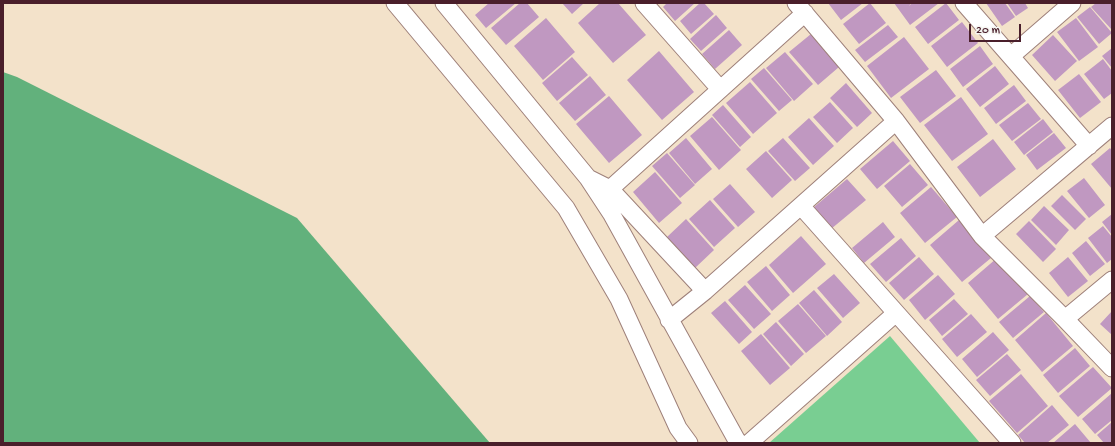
<!DOCTYPE html>
<style>
body{margin:0}
#map{position:relative;width:1115px;height:446px;overflow:hidden;background:#f3e2ca;font-family:"Gochi Hand",sans-serif}
canvas{display:block}
.frame{position:absolute;inset:0;border:4px solid #4a1f2b;pointer-events:none}
.scale{position:absolute;left:969px;top:24px;width:52px;height:18px;box-sizing:border-box;border:2px solid #4a1f2b;border-top:0;padding-left:5px;font-size:12px;line-height:14px;white-space:nowrap;color:#4a1f2b;-webkit-text-stroke:3px #f6f6f2;paint-order:stroke}
</style>
<div id="map">
<canvas width="1115" height="446"></canvas>
<div class="frame"></div>
<div class="scale">20 m</div>
</div>
<script>
const ctx = document.querySelector('canvas').getContext('2d');
ctx.lineJoin = 'round';
function fillPath(path, color) {
  ctx.fillStyle = color;
  ctx.fill(path, 'evenodd');
}
function trace(path, color, width, dash) {
  ctx.strokeStyle = color;
  ctx.lineWidth = width;
  ctx.lineCap = dash ? 'butt' : 'round';
  ctx.setLineDash(dash || []);
  ctx.stroke(path);
}
fillPath(new Path2D(`
 M 890,336 L 980,443 L 769,443 Z`), '#79ce92');
fillPath(new Path2D(`
 M 3,72 L 17,77 L 297,218 L 490,443 L 3,443 Z`), '#62b17c');
fillPath(new Path2D(`
 M 489,3 L 516,3 L 486,28 L 475,15 Z
 M 520,3 L 527,3 L 539,17 L 506,45 L 491,28 Z
 M 562,3 L 584,3 L 572,14 Z
 M 600,3 L 618,3 L 646,35 L 613,63 L 578,23 Z
 M 667,3 L 695,3 L 675,21 L 663,7 Z
 M 700,3 L 704,3 L 714,14 L 691,34 L 680,21 Z
 M 828,3 L 863,3 L 841,20 Z
 M 870,3 L 886,23 L 859,44 L 843,24 Z
 M 894,3 L 911,3 L 909,6 L 912,3 L 939,3 L 910,25 Z
 M 946,3 L 959,20 L 928,44 L 915,27 Z
 M 986,3 L 1005,3 L 1015,17 L 1002,26 Z
 M 1007,3 L 1025,3 L 1028,8 L 1016,16 Z
 M 1096,3 L 1112,3 L 1112,30 L 1091,7 Z
 M 1090,7 L 1112,33 L 1099,44 L 1077,17 Z
 M 716,15 L 727,28 L 701,51 L 690,39 Z
 M 546,18 L 575,52 L 543,80 L 514,46 Z
 M 1076,18 L 1098,47 L 1079,61 L 1057,32 Z
 M 962,22 L 978,43 L 947,67 L 931,46 Z
 M 888,25 L 898,37 L 865,62 L 855,50 Z
 M 729,30 L 742,45 L 715,69 L 702,54 Z
 M 811,34 L 839,67 L 818,85 L 789,52 Z
 M 1053,35 L 1077,61 L 1055,81 L 1032,55 Z
 M 904,37 L 929,69 L 891,98 L 867,66 Z
 M 980,46 L 993,64 L 963,87 L 950,69 Z
 M 1112,48 L 1112,68 L 1102,56 Z
 M 659,51 L 694,92 L 662,120 L 627,80 Z
 M 785,52 L 813,84 L 794,101 L 766,68 Z
 M 572,57 L 588,75 L 557,101 L 542,83 Z
 M 1103,59 L 1112,71 L 1112,93 L 1104,99 L 1084,74 Z
 M 995,66 L 1009,84 L 980,107 L 966,89 Z
 M 764,68 L 792,100 L 779,111 L 751,79 Z
 M 936,70 L 956,96 L 920,123 L 900,97 Z
 M 1079,74 L 1101,102 L 1080,118 L 1058,90 Z
 M 590,76 L 606,95 L 575,121 L 559,103 Z
 M 750,82 L 777,113 L 753,134 L 726,103 Z
 M 846,83 L 872,113 L 857,127 L 830,98 Z
 M 1014,85 L 1026,101 L 996,124 L 984,108 Z
 M 609,96 L 642,135 L 609,163 L 576,124 Z
 M 961,97 L 988,134 L 952,161 L 924,125 Z
 M 830,102 L 853,128 L 837,143 L 813,117 Z
 M 1028,103 L 1041,119 L 1012,141 L 999,125 Z
 M 723,105 L 751,137 L 740,147 L 712,115 Z
 M 712,117 L 741,150 L 719,170 L 690,136 Z
 M 809,118 L 834,146 L 813,165 L 788,137 Z
 M 1043,119 L 1053,132 L 1024,155 L 1014,142 Z
 M 1054,133 L 1066,148 L 1037,170 L 1026,155 Z
 M 686,138 L 712,169 L 695,184 L 669,153 Z
 M 783,138 L 810,168 L 795,181 L 768,151 Z
 M 993,139 L 1016,169 L 980,197 L 957,167 Z
 M 893,141 L 910,161 L 877,189 L 860,169 Z
 M 1110,148 L 1112,151 L 1112,189 L 1091,164 Z
 M 766,151 L 792,180 L 772,198 L 746,169 Z
 M 667,153 L 695,185 L 680,198 L 652,166 Z
 M 910,164 L 928,185 L 902,207 L 884,186 Z
 M 655,172 L 682,203 L 659,223 L 633,192 Z
 M 1084,178 L 1105,205 L 1089,218 L 1067,191 Z
 M 847,179 L 866,200 L 831,229 L 813,208 Z
 M 730,184 L 755,212 L 738,227 L 713,199 Z
 M 931,187 L 957,217 L 925,243 L 900,213 Z
 M 1062,195 L 1086,219 L 1075,230 L 1051,206 Z
 M 710,200 L 735,228 L 714,247 L 689,219 Z
 M 1044,206 L 1069,230 L 1056,245 L 1031,220 Z
 M 1112,214 L 1112,235 L 1102,222 Z
 M 686,219 L 714,250 L 695,268 L 667,237 Z
 M 959,220 L 991,258 L 962,282 L 930,245 Z
 M 1029,221 L 1056,249 L 1043,262 L 1016,234 Z
 M 883,222 L 895,237 L 864,263 L 852,248 Z
 M 1103,226 L 1112,237 L 1112,259 L 1107,263 L 1088,238 Z
 M 801,236 L 826,264 L 793,293 L 769,265 Z
 M 901,238 L 916,256 L 886,282 L 870,264 Z
 M 1086,241 L 1105,264 L 1090,276 L 1072,253 Z
 M 919,257 L 934,274 L 904,300 L 889,283 Z
 M 1068,257 L 1088,281 L 1068,297 L 1049,273 Z
 M 997,258 L 1028,294 L 998,319 L 968,283 Z
 M 766,266 L 790,295 L 772,311 L 747,282 Z
 M 834,274 L 860,303 L 843,318 L 817,288 Z
 M 938,275 L 955,294 L 925,320 L 909,300 Z
 M 745,285 L 771,314 L 754,329 L 728,300 Z
 M 814,290 L 842,322 L 827,336 L 799,303 Z
 M 1030,296 L 1044,312 L 1013,338 L 999,322 Z
 M 954,299 L 968,314 L 942,336 L 929,320 Z
 M 725,301 L 752,332 L 739,344 L 711,313 Z
 M 798,304 L 826,336 L 806,353 L 778,321 Z
 M 1112,311 L 1112,335 L 1100,324 Z
 M 1046,313 L 1073,346 L 1042,372 L 1015,340 Z
 M 971,314 L 987,332 L 957,357 L 942,339 Z
 M 776,322 L 804,354 L 791,366 L 763,334 Z
 M 993,332 L 1009,350 L 977,377 L 962,359 Z
 M 761,334 L 790,368 L 770,385 L 741,351 Z
 M 1075,348 L 1090,366 L 1058,393 L 1043,375 Z
 M 1007,354 L 1021,370 L 990,396 L 976,380 Z
 M 1093,367 L 1112,388 L 1078,417 L 1059,396 Z
 M 1021,374 L 1048,406 L 1017,433 L 989,401 Z
 M 1112,393 L 1112,420 L 1095,434 L 1082,419 Z
 M 1052,405 L 1069,425 L 1047,443 L 1025,443 L 1018,435 Z
 M 1112,422 L 1112,443 L 1104,443 L 1097,435 Z
 M 1075,424 L 1091,443 L 1053,443 Z`), '#c098c1');
const minor = new Path2D(`
 M 395,3 L 566,208 L 619,299 L 678,428 L 689,443
 M 444,3 L 588,178 L 610,189 L 705,291
 M 644,3 L 720,89
 M 796,3 L 896,121 L 982,236 L 1065,319 L 1112,368
 M 964,3 L 1089,146
 M 1011,56 L 1072,3
 M 588,178 L 611,213 L 736,439 L 739,443
 M 610,189 L 805,13
 M 801,206 L 1012,443
 M 982,236 L 1112,126
 M 1065,319 L 1112,280
 M 669,320 L 705,291 L 896,121
 M 749,443 L 896,313`);
trace(minor, '#9e807a', 19);
trace(minor, '#fff', 17);
</script>
